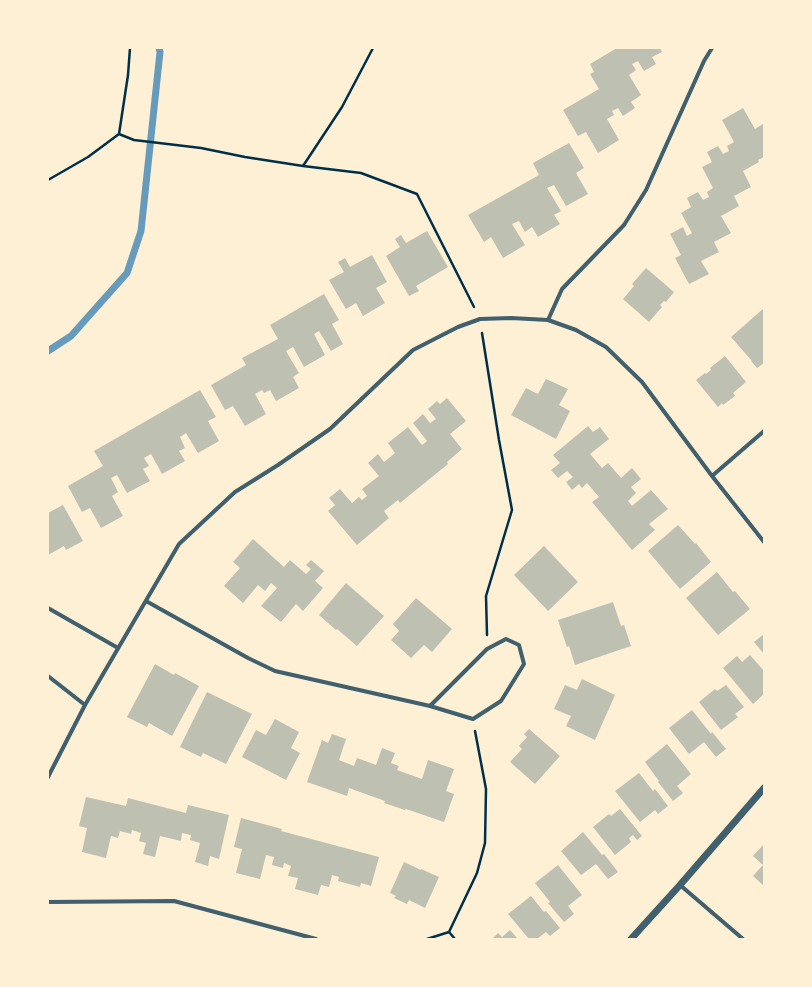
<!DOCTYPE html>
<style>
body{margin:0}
#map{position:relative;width:812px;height:987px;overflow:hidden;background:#fdf0d5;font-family:Inter,sans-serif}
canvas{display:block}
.frame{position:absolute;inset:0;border:49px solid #fdf0d5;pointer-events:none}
</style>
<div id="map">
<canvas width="812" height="987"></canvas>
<div class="frame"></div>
</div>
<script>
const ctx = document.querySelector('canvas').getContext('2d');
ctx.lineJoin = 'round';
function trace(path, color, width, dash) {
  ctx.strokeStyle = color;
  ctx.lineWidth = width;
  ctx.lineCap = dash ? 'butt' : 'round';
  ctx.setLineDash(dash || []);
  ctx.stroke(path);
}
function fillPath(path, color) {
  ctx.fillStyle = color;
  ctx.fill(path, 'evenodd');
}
trace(new Path2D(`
 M 48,351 L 71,336 L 127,273 L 141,231 L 160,52 L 159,48`), '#669bbc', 7);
fillPath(new Path2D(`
 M 617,48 L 660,48 L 662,52 L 652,57 L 656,64 L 644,71 L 638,61 L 632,64 L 636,70 L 629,75 L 641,95 L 631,102 L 635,108 L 623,116 L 618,108 L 612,111 L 614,115 L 607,119 L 619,140 L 598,153 L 586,132 L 578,136 L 563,110 L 599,89 L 590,74 L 594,72 L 590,64 Z
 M 743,108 L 755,129 L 763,124 L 764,126 L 764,157 L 758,160 L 759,162 L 743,171 L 751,187 L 734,196 L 739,206 L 721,216 L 731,233 L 714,242 L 719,252 L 701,261 L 709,274 L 689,284 L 675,258 L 681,255 L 670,234 L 683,227 L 687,236 L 692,233 L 681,213 L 691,207 L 687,198 L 698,192 L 703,200 L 709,197 L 707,192 L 713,188 L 702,167 L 712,162 L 707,152 L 718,146 L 723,154 L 729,151 L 727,146 L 734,142 L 722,120 Z
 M 569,143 L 584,168 L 576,173 L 588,194 L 566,206 L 554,185 L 547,188 L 561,211 L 554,215 L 560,224 L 538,237 L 532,227 L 525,232 L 519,221 L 512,224 L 525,245 L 503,258 L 491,237 L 484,242 L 468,215 L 539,175 L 533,163 Z
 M 427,231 L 448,267 L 416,286 L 419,291 L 409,296 L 386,256 L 400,247 L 395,239 L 401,235 L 406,243 Z
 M 372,255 L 387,282 L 376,288 L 385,303 L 363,316 L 356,303 L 346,309 L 329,280 L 344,272 L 338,262 L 345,258 L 350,267 Z
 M 646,268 L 674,292 L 666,302 L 664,301 L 660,305 L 662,307 L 649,322 L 623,299 L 634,286 L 632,284 Z
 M 324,294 L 339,320 L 332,324 L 343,344 L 331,351 L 319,331 L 314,334 L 325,355 L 304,367 L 293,347 L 286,351 L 299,373 L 293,377 L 299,388 L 276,401 L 270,390 L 264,393 L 262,390 L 255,394 L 266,414 L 245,426 L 233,406 L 225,410 L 211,385 L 246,365 L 242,358 L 278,339 L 270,325 Z
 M 764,308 L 764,363 L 757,368 L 751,361 L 752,361 L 731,337 Z
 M 725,356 L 746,382 L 733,393 L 735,396 L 723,405 L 722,403 L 718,407 L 696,380 L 705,373 L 706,374 L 711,370 L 710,368 Z
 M 546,379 L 568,389 L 559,405 L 570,411 L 556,439 L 511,415 L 526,388 L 538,394 Z
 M 200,390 L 216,417 L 208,421 L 219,441 L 198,453 L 186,433 L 180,437 L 185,448 L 179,451 L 185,461 L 162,474 L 151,454 L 144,458 L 149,466 L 143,469 L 150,481 L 127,493 L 117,475 L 111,478 L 118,492 L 112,496 L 123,516 L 101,528 L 90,508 L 82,512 L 68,486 L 103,466 L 94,451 Z
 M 447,398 L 466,421 L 450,434 L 462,449 L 447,462 L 448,464 L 400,503 L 398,500 L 384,511 L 389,518 L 357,545 L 328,511 L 335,505 L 329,498 L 340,489 L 352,503 L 359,497 L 362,500 L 367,496 L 362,489 L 379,476 L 368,463 L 378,454 L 384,462 L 395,453 L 388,443 L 408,427 L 422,445 L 427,441 L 413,423 L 423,414 L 430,423 L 436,419 L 428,409 L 437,401 L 440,404 Z
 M 588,426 L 593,432 L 600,427 L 609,439 L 590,454 L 602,468 L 608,463 L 621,478 L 632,468 L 641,479 L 631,487 L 636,493 L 628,501 L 632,506 L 651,490 L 668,509 L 649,524 L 655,530 L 632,550 L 592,502 L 599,497 L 587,483 L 582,488 L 579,484 L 572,490 L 566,482 L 573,477 L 567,471 L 558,478 L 551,470 L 560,463 L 553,455 Z
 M 63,505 L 83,541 L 66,550 L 64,546 L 48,555 L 48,513 Z
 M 678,525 L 695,544 L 696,543 L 711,562 L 680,589 L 648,551 Z
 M 253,539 L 284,567 L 290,560 L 306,574 L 311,569 L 306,565 L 311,560 L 324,571 L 315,581 L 323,588 L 303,611 L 296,604 L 281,622 L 261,606 L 277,588 L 271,583 L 265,591 L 258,585 L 243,603 L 224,586 L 240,568 L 233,562 Z
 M 544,546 L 578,582 L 548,611 L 514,575 Z
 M 717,572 L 733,592 L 735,591 L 750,609 L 718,635 L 686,598 Z
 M 346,583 L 384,616 L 357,646 L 337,629 L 336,630 L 319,615 Z
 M 416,598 L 452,629 L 432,652 L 424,645 L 411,658 L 391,640 L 399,631 L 393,624 Z
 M 613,602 L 621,626 L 624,625 L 631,646 L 575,665 L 569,646 L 567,647 L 558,620 Z
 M 764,634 L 764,654 L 754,642 Z
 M 750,655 L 764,671 L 764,694 L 753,704 L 723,668 L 737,656 L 742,662 Z
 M 155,664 L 174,675 L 175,673 L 199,686 L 172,736 L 149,723 L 147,727 L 127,717 Z
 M 582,679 L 615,695 L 595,740 L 566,726 L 571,716 L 554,709 L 565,685 L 577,690 Z
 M 726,685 L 744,707 L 735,714 L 738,717 L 721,730 L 699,702 L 715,689 L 717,691 Z
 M 207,692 L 252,714 L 226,764 L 203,753 L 201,757 L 180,747 Z
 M 692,710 L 711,734 L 712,732 L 726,749 L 716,757 L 704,742 L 689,754 L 669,728 Z
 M 275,719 L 299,732 L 291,748 L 300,753 L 286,780 L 242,757 L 256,730 L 266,735 Z
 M 529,729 L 560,756 L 535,784 L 510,762 L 522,749 L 519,746 L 527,737 L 524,734 Z
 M 332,734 L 346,739 L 339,760 L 354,766 L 357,758 L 376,765 L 382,748 L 395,753 L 391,763 L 399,766 L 397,770 L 422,779 L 428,760 L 454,769 L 446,791 L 454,794 L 444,822 L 406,809 L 405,810 L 384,803 L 385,801 L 349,788 L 347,796 L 307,782 L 322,740 L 328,743 Z
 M 667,744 L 691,774 L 677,786 L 683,793 L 673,801 L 658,782 L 659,781 L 645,762 Z
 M 639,773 L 653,791 L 655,789 L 668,806 L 658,814 L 655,810 L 640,822 L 615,791 Z
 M 86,797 L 126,806 L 128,798 L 186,813 L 188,805 L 229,815 L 219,859 L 210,856 L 208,866 L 195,862 L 200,843 L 190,840 L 191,835 L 182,833 L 181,841 L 160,836 L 155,857 L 143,854 L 146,843 L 139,841 L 141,833 L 132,830 L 131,834 L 120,831 L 118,838 L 111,836 L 106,858 L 82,852 L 87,828 L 79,826 Z
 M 620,809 L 642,836 L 637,840 L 633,835 L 629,838 L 631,842 L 615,855 L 593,827 L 609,814 L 611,816 Z
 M 241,818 L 282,829 L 281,831 L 379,857 L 371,886 L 361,883 L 360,887 L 338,881 L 339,877 L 332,875 L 329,887 L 321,885 L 318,895 L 295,889 L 298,878 L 288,876 L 291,866 L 284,863 L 283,868 L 272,865 L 274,857 L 266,855 L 260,879 L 236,873 L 242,849 L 234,847 Z
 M 583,832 L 602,855 L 604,854 L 618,872 L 608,879 L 596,864 L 581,875 L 561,851 Z
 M 764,844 L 764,886 L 753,876 L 763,865 L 753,856 Z
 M 404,862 L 421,870 L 421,869 L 439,877 L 425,908 L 409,900 L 407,904 L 394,898 L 396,896 L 390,893 Z
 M 558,865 L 582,895 L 568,906 L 574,914 L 564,922 L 548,903 L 550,902 L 535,883 Z
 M 531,896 L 544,912 L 546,911 L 560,928 L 550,936 L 546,932 L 537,939 L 529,939 L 508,914 Z
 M 510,930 L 518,939 L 492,939 L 498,933 L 502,937 Z`), '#bec0b2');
trace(new Path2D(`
 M 119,134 L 134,140 L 201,148 L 245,157 L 303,166 L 342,107 L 373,48
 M 119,134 L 128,75 L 130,48
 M 303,166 L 361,173 L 417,194 L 474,307
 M 48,180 L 88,157 L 119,134
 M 482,333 L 499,440 L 512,510 L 486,596 L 487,635
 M 449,932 L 477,873 L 485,843 L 486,789 L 475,731
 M 427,939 L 449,932 L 455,939`), '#003049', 2.5);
trace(new Path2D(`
 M 548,320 L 562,289 L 624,225 L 646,190 L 704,61 L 712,48
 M 712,476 L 764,431
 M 146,601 L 248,658 L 275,671 L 430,706 L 473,719 L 501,701 L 524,664 L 519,645 L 506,639 L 487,649 L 430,706
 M 48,608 L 118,648
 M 48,676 L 85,705
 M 48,777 L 85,705 L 179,544 L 235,492 L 278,465 L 330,429 L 413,350 L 458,327 L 480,319 L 511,318 L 548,320 L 576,330 L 606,347 L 642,382 L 712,476 L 764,542
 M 680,885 L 743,939
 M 48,902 L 174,901 L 316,939`), '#3f606c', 4);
trace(new Path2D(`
 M 631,939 L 680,885 L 764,788`), '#3f606c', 7);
</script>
